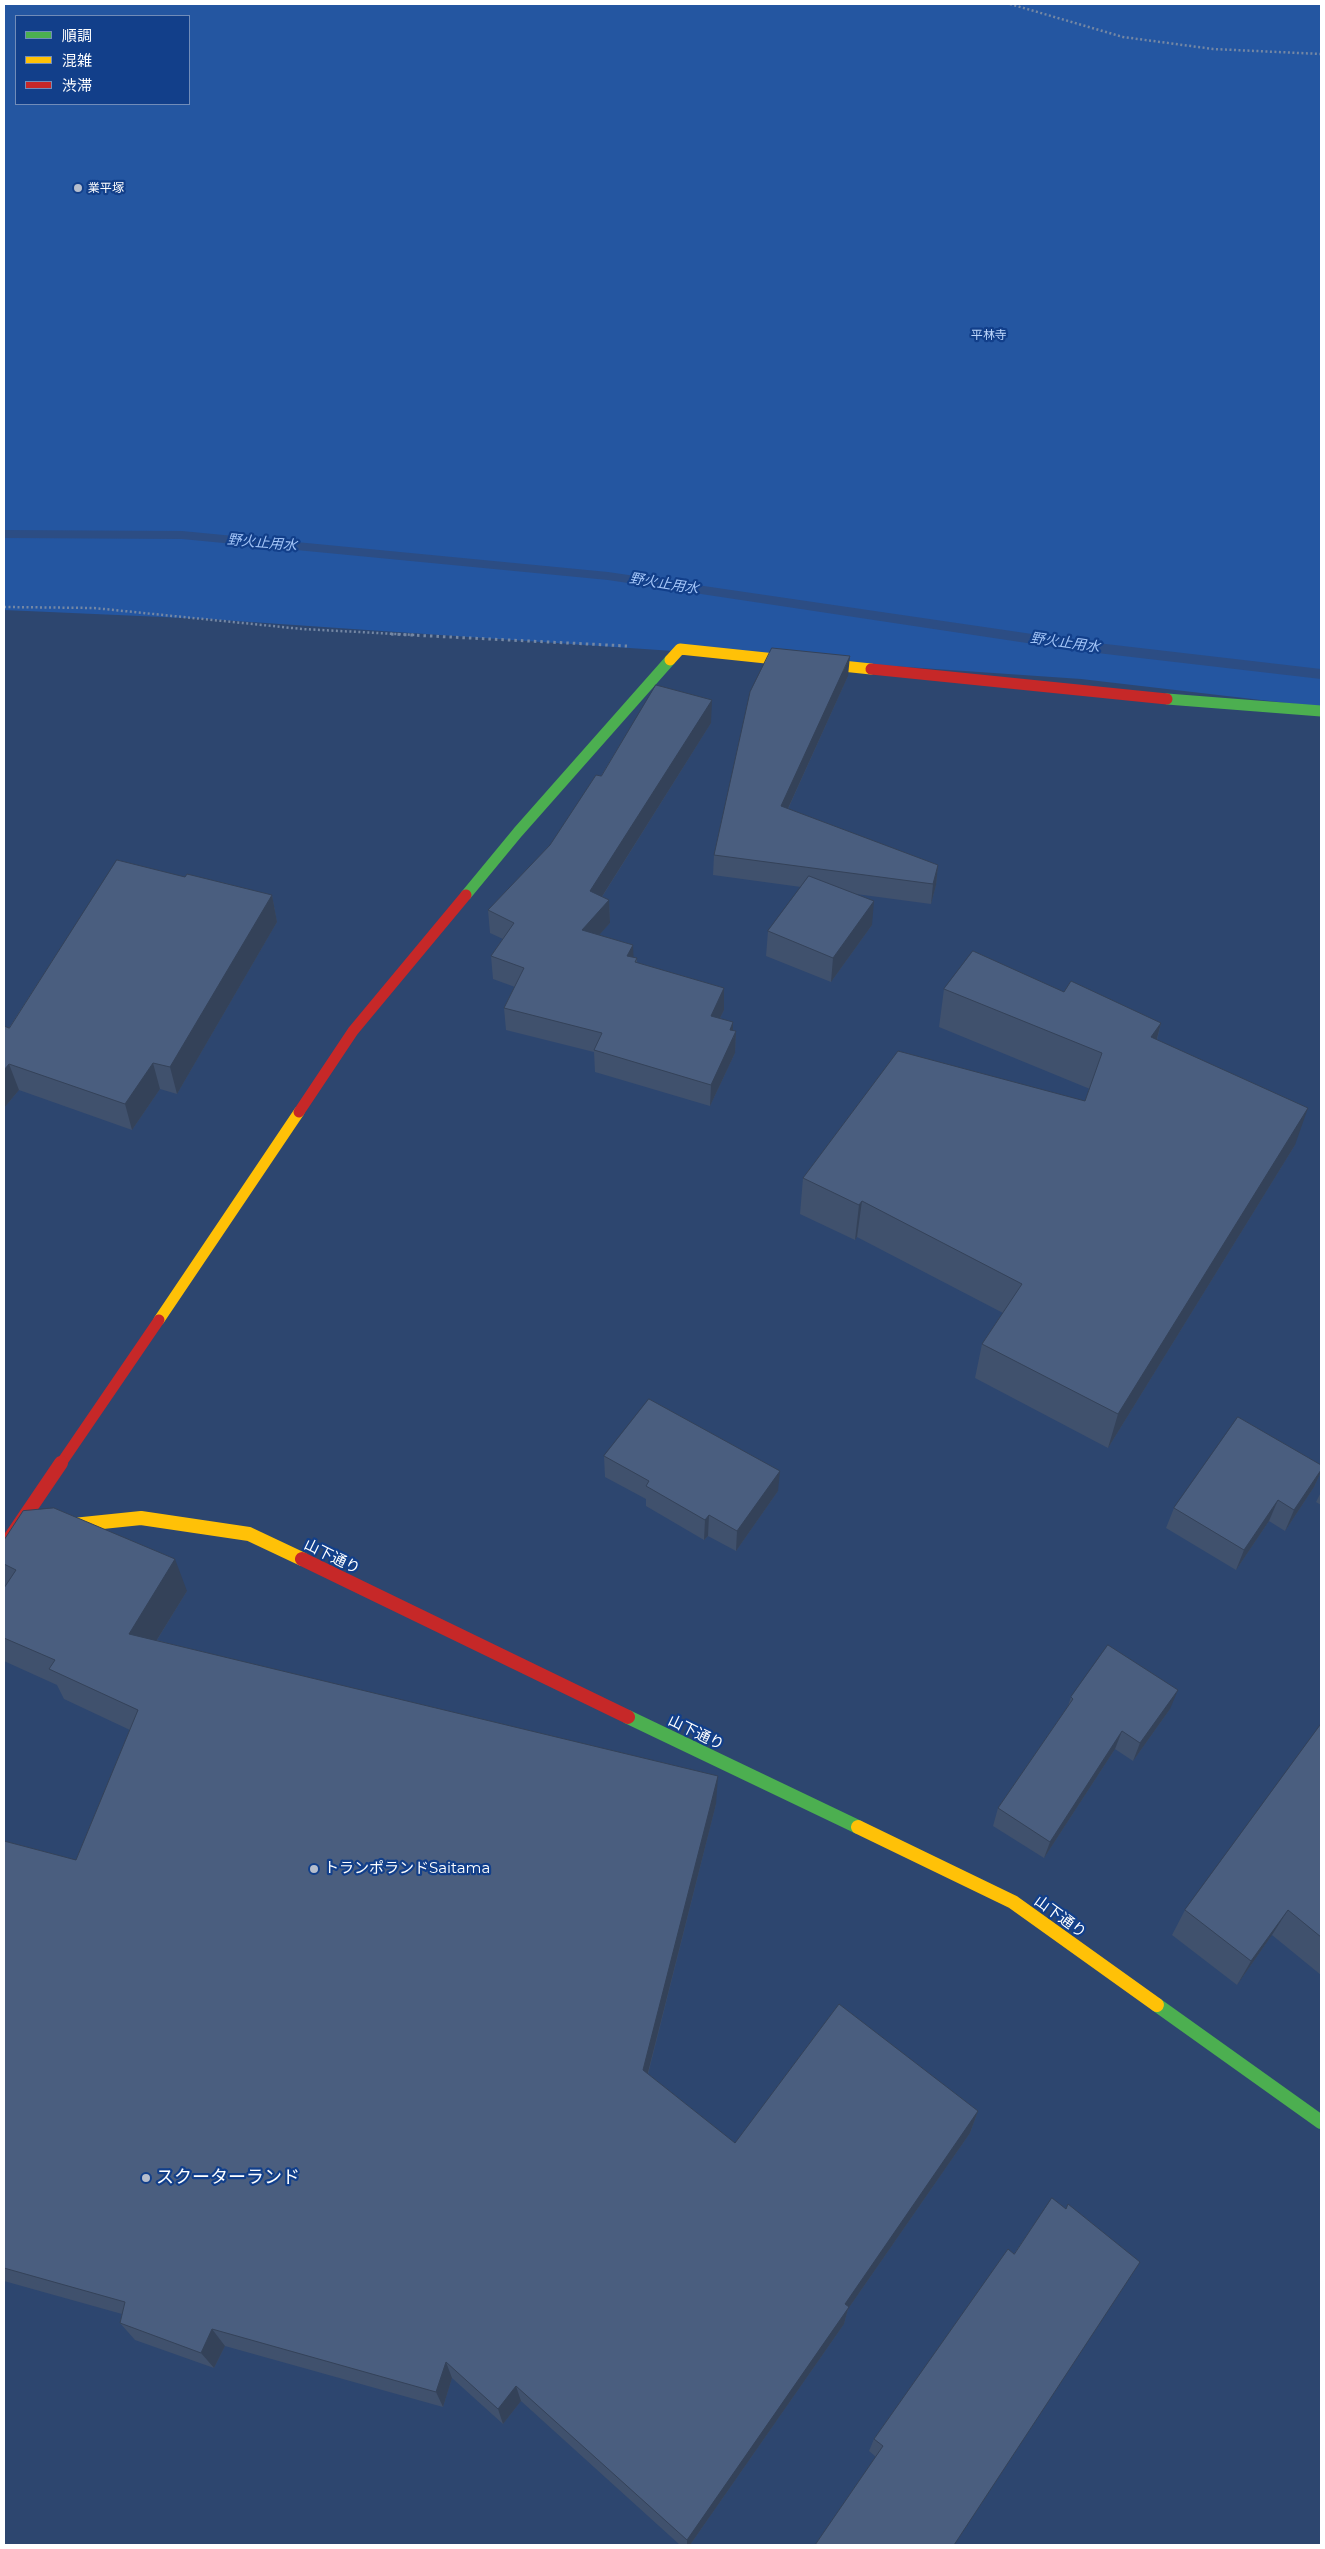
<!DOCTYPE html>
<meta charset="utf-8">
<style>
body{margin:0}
#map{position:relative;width:1325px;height:2549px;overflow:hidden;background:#2d466f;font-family:Montserrat,"Noto Sans JP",sans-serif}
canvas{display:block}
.frame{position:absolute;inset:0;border:5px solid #fff;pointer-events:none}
.legend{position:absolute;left:15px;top:15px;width:175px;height:90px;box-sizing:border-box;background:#123f8a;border:1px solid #718cb9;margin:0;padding:6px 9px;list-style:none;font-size:15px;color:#fff}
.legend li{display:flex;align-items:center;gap:10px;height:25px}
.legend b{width:25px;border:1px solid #718cb9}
</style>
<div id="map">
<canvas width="1325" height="2549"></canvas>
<div class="frame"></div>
<ul class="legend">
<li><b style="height:6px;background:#4caf50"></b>順調</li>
<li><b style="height:6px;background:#ffc107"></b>混雑</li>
<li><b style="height:6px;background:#c62828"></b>渋滞</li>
</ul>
</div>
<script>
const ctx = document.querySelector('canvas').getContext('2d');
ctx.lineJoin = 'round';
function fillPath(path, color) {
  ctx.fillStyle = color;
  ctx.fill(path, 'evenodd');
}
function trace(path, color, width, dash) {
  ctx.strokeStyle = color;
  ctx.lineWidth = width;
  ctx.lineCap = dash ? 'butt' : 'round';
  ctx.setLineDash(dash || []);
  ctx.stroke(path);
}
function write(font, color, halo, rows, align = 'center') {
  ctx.font = font + ' Montserrat,"Noto Sans JP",sans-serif';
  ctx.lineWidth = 4.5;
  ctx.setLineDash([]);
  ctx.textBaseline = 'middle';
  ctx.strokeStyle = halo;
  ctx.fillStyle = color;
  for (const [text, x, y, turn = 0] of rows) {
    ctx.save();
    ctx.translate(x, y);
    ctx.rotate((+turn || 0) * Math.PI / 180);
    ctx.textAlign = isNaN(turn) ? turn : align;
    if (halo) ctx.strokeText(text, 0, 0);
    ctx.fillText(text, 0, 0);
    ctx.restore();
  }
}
fillPath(new Path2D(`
 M 4,4 L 1321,4 L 1321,707 L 1081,679 L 207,619 L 4,610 ZM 16,16 L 189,16 L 189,104 L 16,104 Z`), '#2456a1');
fillPath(new Path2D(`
 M 4,530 L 182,531 L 608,572 L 1080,641 L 1321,669 L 1321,679 L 1080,651 L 608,580 L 182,539 L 4,538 Z`), '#2c4d84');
trace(new Path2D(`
 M 1010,4 L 1123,37 L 1213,49 L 1321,54
 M 4,607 L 94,608 L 302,629 L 415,635`), '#7487a4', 2.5, [2, 2.5]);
trace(new Path2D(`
 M 391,634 L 627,646`), '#7487a4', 3, [2.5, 4]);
trace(new Path2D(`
 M 1167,699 L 1321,711
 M 466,895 L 518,832 L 670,660`), '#4caf50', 11);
trace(new Path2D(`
 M 628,1717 L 858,1827
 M 1157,2005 L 1321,2122`), '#4caf50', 14);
trace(new Path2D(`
 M 670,660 L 680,649 L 871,669
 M 159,1320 L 299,1112`), '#ffc107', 11);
trace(new Path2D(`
 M 54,1527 L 141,1518 L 249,1534 L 302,1559
 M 858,1827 L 1013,1902 L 1157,2005`), '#ffc107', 14);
trace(new Path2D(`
 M 871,669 L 1167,699
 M 299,1112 L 353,1031 L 466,895
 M 60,1465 L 159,1320`), '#c62828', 11);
trace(new Path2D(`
 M 4,1547 L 61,1463
 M 302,1559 L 628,1717`), '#c62828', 14);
fillPath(new Path2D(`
 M 848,676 L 788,809 L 938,865 L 936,885 L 931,904 L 856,894 L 872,925 L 831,982 L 766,956 L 768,931 L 801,887 L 713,875 L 714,855 Z
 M 711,723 L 602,897 L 609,900 L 610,923 L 599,935 L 633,945 L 633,957 L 637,958 L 637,963 L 724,988 L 724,1010 L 720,1018 L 733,1030 L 736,1031 L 735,1053 L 710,1106 L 595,1072 L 594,1052 L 506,1030 L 504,1008 L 515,987 L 493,979 L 491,956 L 503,939 L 490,933 L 488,910 L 550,845 L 601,776 Z
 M 185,877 L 272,895 L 277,922 L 177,1094 L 160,1089 L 132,1130 L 19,1090 L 4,1108 L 9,1028 Z
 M 944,989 L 1064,992 L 1161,1023 L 1157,1040 L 1295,1145 L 1108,1448 L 975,1378 L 982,1344 L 1003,1313 L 857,1237 L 855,1240 L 800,1214 L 803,1178 L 1085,1101 L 1090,1089 L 939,1027 Z
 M 604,1456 L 778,1491 L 736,1551 L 708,1536 L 704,1540 L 646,1506 L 646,1499 L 605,1477 Z
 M 1321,1465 L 1321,1472 L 1314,1487 L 1285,1531 L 1269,1521 L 1236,1570 L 1166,1528 L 1174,1508 Z
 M 1321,1492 L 1321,1505 L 1316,1502 Z
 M 4,1540 L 187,1591 L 157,1640 L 716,1804 L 648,2074 L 735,2143 L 978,2111 L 970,2133 L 848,2309 L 844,2324 L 690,2545 L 680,2545 L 521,2401 L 503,2424 L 452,2378 L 443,2407 L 225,2346 L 214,2368 L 135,2340 L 120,2323 L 122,2314 L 4,2281 L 4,1841 L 76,1860 L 130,1730 L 64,1699 L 57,1685 L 4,1661 L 4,1588 L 5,1587 L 4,1584 Z
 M 1071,1697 L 1170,1709 L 1133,1761 L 1115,1749 L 1044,1858 L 993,1826 L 998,1808 L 1067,1709 Z
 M 1321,1724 L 1321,1975 L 1272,1935 L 1237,1985 L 1172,1935 L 1185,1910 Z
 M 1065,2209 L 1140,2262 L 876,2457 L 869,2451 L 874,2439 L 1014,2254 Z`), '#40516d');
fillPath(new Path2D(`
 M 850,656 L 848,676 L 780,826 L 781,806 Z
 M 712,700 L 711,723 L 591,914 L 590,891 Z
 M 938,865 L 936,885 L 931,904 L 933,884 Z
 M 272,895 L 277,922 L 177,1094 L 170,1067 Z
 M 609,900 L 610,923 L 583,953 L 582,930 Z
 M 874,901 L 872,925 L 831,982 L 833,958 Z
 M 633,945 L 634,968 L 627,956 Z
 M 724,988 L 724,1010 L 710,1038 L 711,1016 Z
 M 733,1022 L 733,1039 L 736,1031 L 735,1053 L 710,1106 L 711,1085 L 730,1030 Z
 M 1161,1023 L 1151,1061 L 1151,1037 Z
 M 153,1063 L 160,1089 L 132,1130 L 125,1104 Z
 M 9,1064 L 19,1090 L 4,1108 L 4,1070 Z
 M 1308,1108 L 1295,1145 L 1108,1448 L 1118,1414 Z
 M 862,1201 L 857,1237 L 855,1240 L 859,1205 Z
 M 1321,1470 L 1321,1472 L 1314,1487 L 1285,1531 L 1294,1510 Z
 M 780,1471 L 778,1491 L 736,1551 L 737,1531 Z
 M 1278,1500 L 1269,1521 L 1236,1570 L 1244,1550 Z
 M 709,1515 L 708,1536 L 704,1540 L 705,1520 Z
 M 175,1559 L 187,1591 L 142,1664 L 129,1634 Z
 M 1178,1690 L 1170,1709 L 1133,1761 L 1140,1743 Z
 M 1122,1731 L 1115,1749 L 1044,1858 L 1050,1842 Z
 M 718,1776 L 716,1804 L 643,2092 L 643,2070 Z
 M 1288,1910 L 1272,1935 L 1237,1985 L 1251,1961 Z
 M 978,2111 L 970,2133 L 848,2309 L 844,2324 L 690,2545 L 687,2545 L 687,2540 L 845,2304 Z
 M 212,2329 L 225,2346 L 214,2368 L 201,2353 Z
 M 446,2362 L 452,2378 L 443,2407 L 436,2392 Z
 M 516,2386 L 521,2401 L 503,2424 L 498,2409 Z`), '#344259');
const building = new Path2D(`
 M 772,648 L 850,656 L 781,806 L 938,865 L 933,884 L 714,855 L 750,692 Z
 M 656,685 L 712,700 L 590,891 L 609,900 L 582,930 L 633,945 L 627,956 L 637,958 L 635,962 L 724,988 L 711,1016 L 733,1022 L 730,1030 L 736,1031 L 711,1085 L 594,1050 L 602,1033 L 504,1008 L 524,968 L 491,956 L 514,923 L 488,910 L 550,845 L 596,775 L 601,776 Z
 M 117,860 L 185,877 L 187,874 L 272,895 L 170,1067 L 153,1063 L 125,1104 L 9,1064 L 4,1070 L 4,1026 L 9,1028 Z
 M 809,876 L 874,901 L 833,958 L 768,931 Z
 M 973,951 L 1064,992 L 1071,981 L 1161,1023 L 1151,1037 L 1308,1108 L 1118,1414 L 982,1344 L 1022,1284 L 862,1201 L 859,1205 L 803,1178 L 898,1051 L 1085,1101 L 1102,1053 L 944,989 Z
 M 649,1399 L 780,1471 L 737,1531 L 709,1515 L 705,1520 L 646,1486 L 649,1481 L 604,1456 Z
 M 1238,1417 L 1321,1465 L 1321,1470 L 1294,1510 L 1278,1500 L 1244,1550 L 1174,1508 Z
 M 54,1508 L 175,1559 L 129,1634 L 718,1776 L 643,2070 L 735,2143 L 839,2004 L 978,2111 L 845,2304 L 849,2307 L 687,2540 L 516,2386 L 498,2409 L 446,2362 L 436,2392 L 212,2329 L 201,2353 L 120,2323 L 125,2302 L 4,2268 L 4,1841 L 76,1860 L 138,1710 L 49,1669 L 55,1660 L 4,1638 L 4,1588 L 16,1570 L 4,1564 L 4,1540 L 23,1511 Z
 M 1108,1645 L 1178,1690 L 1140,1743 L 1122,1731 L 1050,1842 L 998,1808 L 1073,1699 L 1071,1697 Z
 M 1321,1724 L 1321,1937 L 1288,1910 L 1251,1961 L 1185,1910 Z
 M 1052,2198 L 1066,2209 L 1068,2204 L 1140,2262 L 954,2545 L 815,2545 L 883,2446 L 874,2439 L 1008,2249 L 1014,2254 Z`);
fillPath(building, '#4a5e7f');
trace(building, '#344259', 1);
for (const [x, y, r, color] of [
 [78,188,5,"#b6becd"],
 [314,1869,5,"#b6becd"],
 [146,2178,5,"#b6becd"]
]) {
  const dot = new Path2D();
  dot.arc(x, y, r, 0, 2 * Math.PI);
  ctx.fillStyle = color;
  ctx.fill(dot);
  trace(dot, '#123f8a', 2);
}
write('12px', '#fff', '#123f8a', [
 ["業平塚",88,188]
], 'left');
write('12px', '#bed7fc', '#123f8a', [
 ["平林寺",989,335]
]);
write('italic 14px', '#a3c5f8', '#123f8a', [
 ["野火止用水",262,543,5],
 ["野火止用水",664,584,9],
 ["野火止用水",1065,643,8]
]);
write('15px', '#fff', '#123f8a', [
 ["山下通り",332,1557,26],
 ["山下通り",696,1733,26],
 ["山下通り",1060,1917,36]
]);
write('15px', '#fff', '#123f8a', [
 ["トランポランドSaitama",324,1869]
], 'left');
write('18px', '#fff', '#123f8a', [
 ["スクーターランド",156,2178]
], 'left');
</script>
